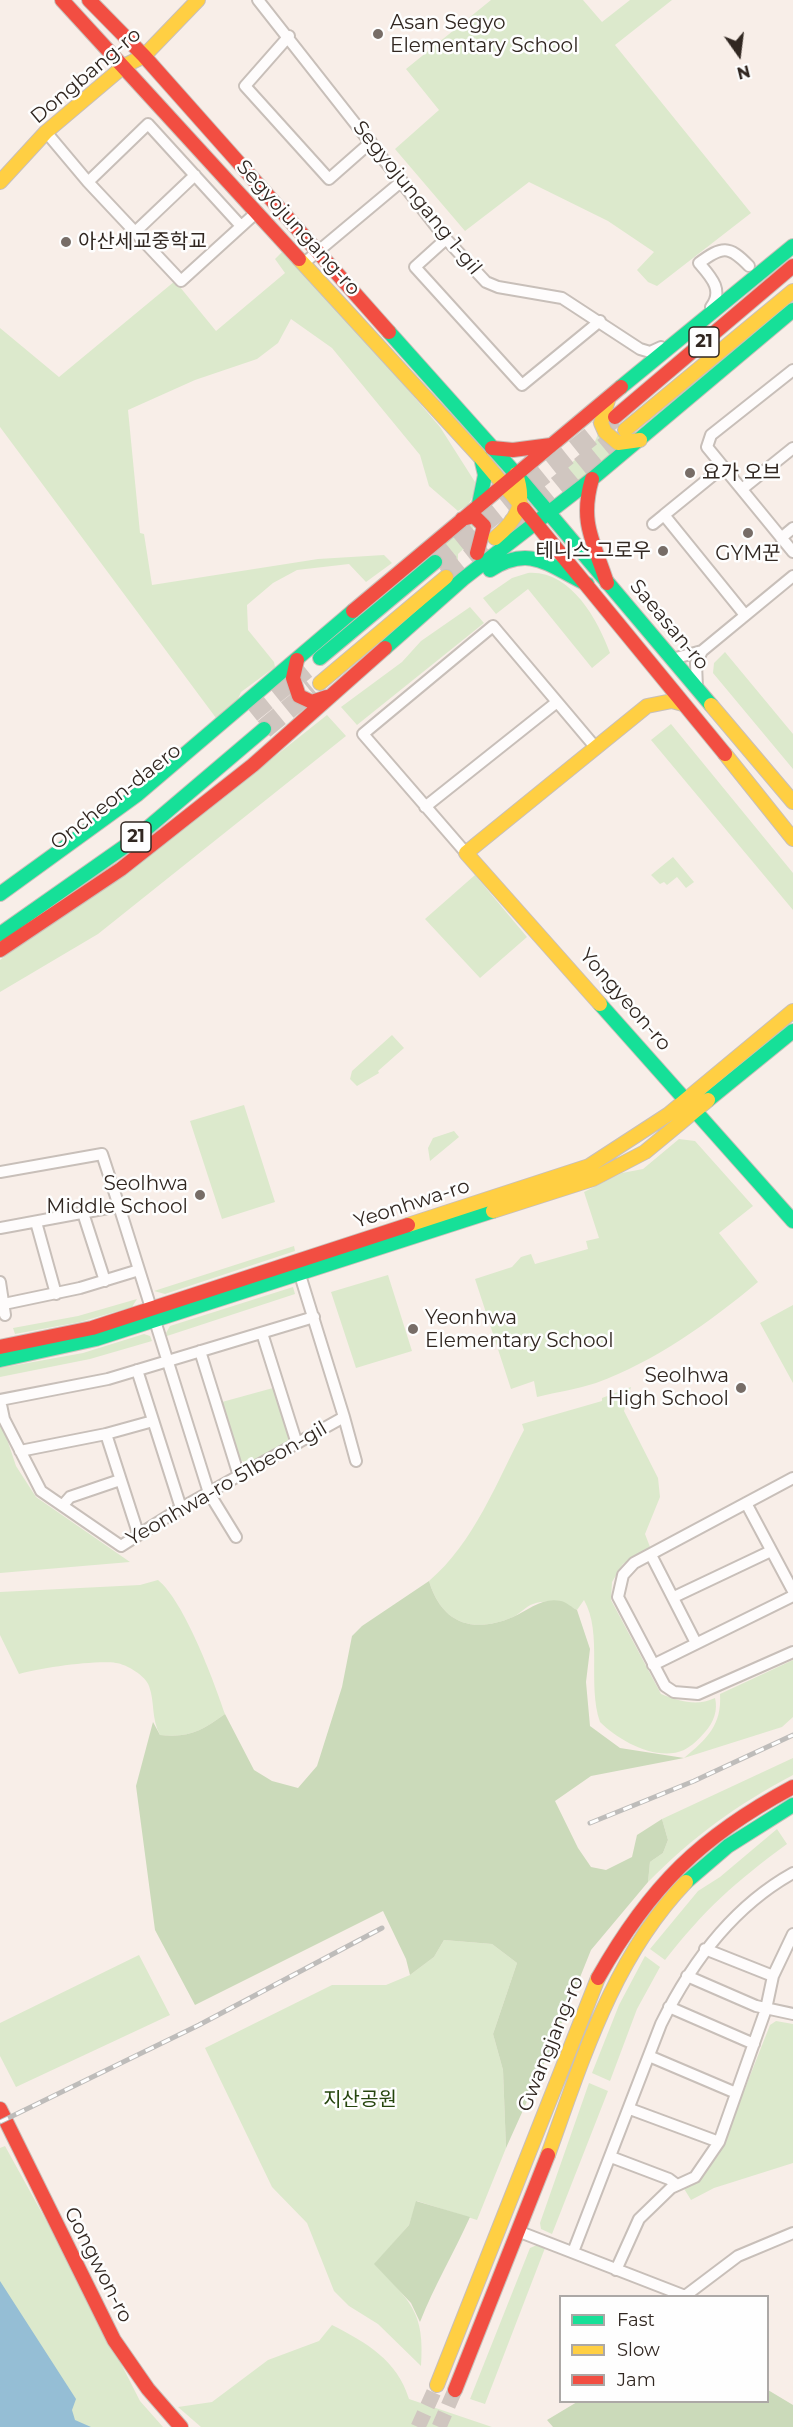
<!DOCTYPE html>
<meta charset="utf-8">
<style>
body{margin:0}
#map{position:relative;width:793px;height:2427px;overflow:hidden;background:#f8eee8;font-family:Montserrat,sans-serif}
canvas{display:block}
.legend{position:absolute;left:559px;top:2295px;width:210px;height:108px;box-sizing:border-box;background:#fefefe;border:2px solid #aca8a6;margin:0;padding:8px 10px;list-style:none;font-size:18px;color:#312721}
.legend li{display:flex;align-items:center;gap:12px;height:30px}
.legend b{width:30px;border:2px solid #aca8a6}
.north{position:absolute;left:709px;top:24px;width:60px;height:60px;-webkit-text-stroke:4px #fefefe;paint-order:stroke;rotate:166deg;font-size:16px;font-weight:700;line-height:24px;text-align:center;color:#312721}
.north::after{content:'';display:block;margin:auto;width:21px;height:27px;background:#312721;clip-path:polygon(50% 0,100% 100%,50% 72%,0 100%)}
</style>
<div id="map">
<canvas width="793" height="2427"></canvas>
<ul class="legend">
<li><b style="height:8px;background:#16e098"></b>Fast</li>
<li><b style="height:8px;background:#ffcf43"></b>Slow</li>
<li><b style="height:8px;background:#f24e42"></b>Jam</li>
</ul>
<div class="north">N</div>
</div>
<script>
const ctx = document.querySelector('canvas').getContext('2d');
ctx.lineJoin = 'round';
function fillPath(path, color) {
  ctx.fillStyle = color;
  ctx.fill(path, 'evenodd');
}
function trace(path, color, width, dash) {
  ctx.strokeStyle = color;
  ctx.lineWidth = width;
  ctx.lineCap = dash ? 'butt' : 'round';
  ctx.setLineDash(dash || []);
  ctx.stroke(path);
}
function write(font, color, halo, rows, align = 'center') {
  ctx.font = font + ' Montserrat,"Noto Sans KR",sans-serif';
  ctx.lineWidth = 5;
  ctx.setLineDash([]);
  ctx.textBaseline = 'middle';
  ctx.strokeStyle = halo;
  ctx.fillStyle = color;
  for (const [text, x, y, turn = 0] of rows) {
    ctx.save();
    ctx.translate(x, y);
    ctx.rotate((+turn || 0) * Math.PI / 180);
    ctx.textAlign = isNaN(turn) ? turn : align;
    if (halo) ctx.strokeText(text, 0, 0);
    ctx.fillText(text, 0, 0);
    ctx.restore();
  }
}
fillPath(new Path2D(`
 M 491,0 L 583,0 L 602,22 L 630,0 L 672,0 L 615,45 L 751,213 L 657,286 L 648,282 L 637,270 L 654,252 L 608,221 L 529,182 L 465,231 L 395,149 L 439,110 L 406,69 Z
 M 286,248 L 440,427 L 475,482 L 474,494 L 468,505 L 458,511 L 429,486 L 420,455 L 332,348 L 291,319 L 278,343 L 257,359 L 195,380 L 128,410 L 140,533 L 144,534 L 152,585 L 318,559 L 384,555 L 392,563 L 366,582 L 349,564 L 297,570 L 273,583 L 247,605 L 248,630 L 274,662 L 275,667 L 241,692 L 237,701 L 216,718 L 0,427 L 0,328 L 59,377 L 175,281 L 216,331 L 285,273 L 275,259 Z
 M 599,432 L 621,447 L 573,486 L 565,486 L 557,479 L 558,473 L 593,446 Z
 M 472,522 L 475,538 L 458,554 L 458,578 L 454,583 L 430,554 Z
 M 528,573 C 570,570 597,618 610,653 L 592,668 L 528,589 L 496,614 L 483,598 L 512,578 Z
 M 470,607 L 484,623 L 357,725 L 341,707 L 402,662 L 421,641 Z
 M 725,652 L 793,734 L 793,769 L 713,673 L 714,663 Z
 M 327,715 L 346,736 L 98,934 L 0,992 L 0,960 L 186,827 Z
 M 671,724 L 793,873 L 793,910 L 651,740 Z
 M 673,857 L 694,882 L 686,888 L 677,877 L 667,885 L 664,882 L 660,884 L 651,875 Z
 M 475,875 L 527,937 L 480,978 L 425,919 Z
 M 392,1035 L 404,1048 L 378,1071 L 379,1073 L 357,1086 L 350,1079 L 352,1071 Z
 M 244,1105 L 275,1202 L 222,1219 L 190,1121 Z
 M 454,1131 L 459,1137 L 430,1161 L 428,1148 L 433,1138 Z
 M 679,1139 L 695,1141 L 753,1206 L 719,1233 L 758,1282 C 710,1322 656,1361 596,1383 C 578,1389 557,1392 537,1397 L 534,1381 L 511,1389 L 475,1279 L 512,1267 L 521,1257 L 531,1254 L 535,1264 L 588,1249 L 586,1241 L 599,1238 L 584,1192 L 622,1173 L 643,1169 Z
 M 294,1246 L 295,1251 L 165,1294 L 154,1291 Z
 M 388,1275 L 412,1351 L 356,1368 L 331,1292 Z
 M 293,1287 L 295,1294 L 167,1336 L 166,1333 L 170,1326 Z
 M 137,1299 L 132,1307 L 80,1322 L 15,1334 L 13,1328 L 78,1316 Z
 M 793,1305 L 793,1383 L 760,1323 Z
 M 144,1334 L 150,1336 L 152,1341 L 90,1359 L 0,1377 L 0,1368 L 83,1353 Z
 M 631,1387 L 624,1411 L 658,1478 L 660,1497 L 645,1534 L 650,1547 L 623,1564 L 612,1582 L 611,1600 L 661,1694 C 680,1701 696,1707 715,1698 C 718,1710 714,1722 705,1732 C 700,1738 692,1746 684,1750 C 657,1762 619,1741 600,1722 C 587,1684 603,1633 584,1600 L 577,1610 C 563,1602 549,1599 533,1604 C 526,1606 520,1614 513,1617 C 473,1634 442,1624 429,1581 C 474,1543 497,1481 524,1430 L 522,1424 L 602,1401 L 602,1398 Z
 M 273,1388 L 289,1438 L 286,1443 L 249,1464 L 240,1460 L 222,1402 Z
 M 0,1418 L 16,1466 L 36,1497 L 130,1562 L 0,1573 Z
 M 158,1580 C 184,1601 214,1681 225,1714 C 201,1731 190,1738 160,1735 C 151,1718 155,1702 149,1686 C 146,1676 126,1664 116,1663 C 95,1660 40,1668 19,1674 L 0,1635 L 0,1592 L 140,1585 Z
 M 793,1660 L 793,1717 L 782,1727 L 684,1758 C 707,1739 722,1725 720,1694 Z
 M 793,1758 L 793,1775 C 735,1806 695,1835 648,1882 L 650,1862 L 663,1853 L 668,1840 L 662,1819 Z
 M 777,1829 L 787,1844 C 735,1882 704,1910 665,1960 L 650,1949 L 698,1891 L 720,1877 Z
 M 444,1940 L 492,1944 L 517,1963 L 493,2034 L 503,2070 L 506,2148 L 477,2220 L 417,2201 L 409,2225 L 375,2264 C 410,2302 425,2311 421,2366 L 378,2324 L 349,2306 L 334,2291 L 307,2223 L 272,2187 L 205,2048 L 332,1985 L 386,1985 L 410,1975 L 434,1957 Z
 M 139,1955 L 170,2015 L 16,2087 L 0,2056 L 0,2023 Z
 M 645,1956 L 660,1967 L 637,2009 L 610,2081 L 592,2073 L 619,2005 Z
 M 776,2021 L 793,2024 L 793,2163 L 714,2188 L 691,2200 L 683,2187 L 708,2169 L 719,2154 L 770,2025 Z
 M 589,2083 L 608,2091 L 552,2234 L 541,2229 L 540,2223 Z
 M 5,2146 L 75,2273 L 140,2401 L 163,2427 L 0,2427 L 0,2148 Z
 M 537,2245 L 545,2248 L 485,2404 L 470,2399 L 530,2248 Z
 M 332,2325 C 367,2343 397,2360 409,2399 L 492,2427 L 201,2427 L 178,2407 L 212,2402 L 268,2360 L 319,2341 Z`), '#dce9cc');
fillPath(new Path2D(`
 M 429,1581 C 442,1624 473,1634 513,1617 C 529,1610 542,1597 561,1601 C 566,1602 573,1608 577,1610 L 590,1649 L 586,1682 L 590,1726 L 620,1748 L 684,1758 L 591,1776 L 555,1801 L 578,1848 L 591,1867 L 606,1870 L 632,1857 L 637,1835 L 662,1819 L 668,1840 L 663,1853 L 650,1862 L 648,1882 L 591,1950 L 556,2037 L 506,2148 L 503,2070 L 493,2034 L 517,1963 L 492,1944 L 444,1940 L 434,1957 L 410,1975 L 406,1959 L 383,1911 L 195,2005 L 155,1930 L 136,1786 L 153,1722 L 160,1735 C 190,1738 201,1731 225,1714 L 254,1770 L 272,1781 L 298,1788 L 317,1766 L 342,1687 L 352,1636 L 362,1626 Z
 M 416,2201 L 470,2217 C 454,2253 434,2286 420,2322 L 411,2303 L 374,2264 L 409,2225 Z
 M 768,2390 L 793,2405 L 793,2427 L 553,2427 L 547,2420 L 577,2402 L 768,2402 Z`), '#cbdaba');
fillPath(new Path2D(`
 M 0,2281 L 76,2399 L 72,2410 L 75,2420 L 91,2427 L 0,2427 Z`), '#95bed5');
trace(new Path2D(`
 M 418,2427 L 437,2385
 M 439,2427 L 455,2390`), '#d0c6c0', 15, [15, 8]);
trace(new Path2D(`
 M 511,524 L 625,430
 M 435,562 L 615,417
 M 446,577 L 488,543
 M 251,713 L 306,669
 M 264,729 L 313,689`), '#d0c6c0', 20, [20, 10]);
const street = new Path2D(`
 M 258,0 L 446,239 L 486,282 L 498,287 L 562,298 L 640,349 L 650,352 L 661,347
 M 289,36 L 245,86 L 329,179 L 371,142
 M 46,132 L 88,182 L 181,281 L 257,212
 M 88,182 L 148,124 L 241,226
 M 135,232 L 195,175
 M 446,239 L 415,267 L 522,385 L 600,321
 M 304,263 L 402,181
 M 711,307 C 724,290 711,277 699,263 C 722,246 729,245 749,266
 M 793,370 L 711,435 L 707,447 L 793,552
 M 723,467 L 664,515 L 745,615
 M 742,489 L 793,448
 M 653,524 L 664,515
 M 781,538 L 793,528
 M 672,659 L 702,651 L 793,576
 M 697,688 L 696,663 L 702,651
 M 425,807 L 557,702
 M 466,853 L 363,734 L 493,626 L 596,748
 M 0,1172 L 102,1154 L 119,1206
 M 83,1213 L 105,1281
 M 36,1222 L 56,1294
 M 0,1228 L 119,1206 L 209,1493 L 236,1537
 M 0,1282 L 5,1315
 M 4,1304 L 80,1288 L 139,1270
 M 262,1333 L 297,1444
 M 200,1351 L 239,1476
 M 137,1370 L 181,1508
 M 0,1400 L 4,1419 L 41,1491 L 121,1546 L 181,1508 L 344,1417 L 300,1275
 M 0,1400 L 108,1379 L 314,1317
 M 344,1417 L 356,1461
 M 106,1434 L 138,1533
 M 20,1451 L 106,1434 L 153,1421
 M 793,1478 L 634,1563 L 623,1575 L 618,1597 L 665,1686 L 674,1692 L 698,1694 L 793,1652
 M 746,1503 L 793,1591
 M 63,1505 L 70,1497 L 120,1480
 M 651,1555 L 696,1643
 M 674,1597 L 771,1551
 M 653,1665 L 793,1596
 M 705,1949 L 773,1976
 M 687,1976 L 756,2006 L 793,2014
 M 669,2007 L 754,2044
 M 649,2056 L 736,2093
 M 630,2109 L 719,2142
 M 611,2157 L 669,2179 L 677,2185
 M 520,2232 L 685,2296 L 738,2256 L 793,2233
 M 573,2252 L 661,2024 C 691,1963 732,1907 793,1873
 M 616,2270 L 639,2219 L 671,2188 L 695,2177 L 719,2142 L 766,2009 L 773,1976 L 793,1934`);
const fast = new Path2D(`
 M 389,332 L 516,474 L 711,705
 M 621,387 L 793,246
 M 479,504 L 485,475 L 481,458
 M 490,570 C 531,544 549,566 587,584
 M 385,648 L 463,579 L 592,479 L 793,310
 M 320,658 L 435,562
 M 0,894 L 138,794 L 353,611
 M 0,934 L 131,842 L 264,729
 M 600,1004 L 793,1221
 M 708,1100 L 793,1031
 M 0,1360 L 96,1339 L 493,1211
 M 686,1882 L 728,1846 L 793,1805`);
const slow = new Path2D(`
 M 0,182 L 46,132 L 124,66 L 144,56 L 198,0
 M 299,259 L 481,458 L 524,509
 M 608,400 L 601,423 L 605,432 L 618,443 L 640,440
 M 625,430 L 793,291
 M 495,538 C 518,519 526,503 516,474
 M 320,683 L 446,577
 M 711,705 L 793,802
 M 725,754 L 793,839
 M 600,1004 L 466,853 L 647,706 L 672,701 L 683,704
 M 493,1211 L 593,1179 L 645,1152 L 708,1100
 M 408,1225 L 589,1166 L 669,1114 L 793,1011
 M 548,2155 C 583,2058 613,1958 686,1882
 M 437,2385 L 598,1978`);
const jam = new Path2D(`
 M 62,0 L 299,259
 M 89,0 L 144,56 L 389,332
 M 615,417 L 793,266
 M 492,448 L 513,450 L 551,445
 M 592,479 C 579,523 594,542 607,583
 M 524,509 L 725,754
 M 462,519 L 474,516 L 484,526 L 477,553
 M 353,611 L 621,387
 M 297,660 L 293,678 L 299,696 L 312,702 L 327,697
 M 0,950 L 121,869 L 253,765 L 385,648
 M 0,1347 L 92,1328 L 408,1225
 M 598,1978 C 650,1886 701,1836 793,1787
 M 0,2109 L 114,2340 L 148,2389 L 181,2427
 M 455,2390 L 548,2155`);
trace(street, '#c8bfb9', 14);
trace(fast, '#c8bfb9', 16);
trace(slow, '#c8bfb9', 16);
trace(jam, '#c8bfb9', 16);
trace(street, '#fefcfc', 10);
trace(fast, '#16e098', 14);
trace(slow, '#ffcf43', 14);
trace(jam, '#f24e42', 14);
const rail = new Path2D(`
 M 590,1823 L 694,1781 L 793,1735
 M 0,2122 L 199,2025 L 382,1928`);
trace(rail, '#bebcba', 5);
trace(rail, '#fefefe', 3, [9]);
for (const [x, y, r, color] of [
 [378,34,6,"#776d67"],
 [66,242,6,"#776d67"],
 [690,473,6,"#776d67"],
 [748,533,6,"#776d67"],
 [663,551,6,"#776d67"],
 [200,1195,6,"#776d67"],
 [413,1329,6,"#776d67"],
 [741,1388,6,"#776d67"]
]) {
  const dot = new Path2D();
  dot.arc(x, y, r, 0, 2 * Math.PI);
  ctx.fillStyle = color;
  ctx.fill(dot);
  trace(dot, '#fefefe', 2);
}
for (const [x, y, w] of [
 [704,342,30],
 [136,837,30]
]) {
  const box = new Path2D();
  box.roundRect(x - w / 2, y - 15, w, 30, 4.5);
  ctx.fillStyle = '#fefefe';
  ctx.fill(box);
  trace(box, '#312721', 1.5);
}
write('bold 18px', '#312721', null, [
 ["21",704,342],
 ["21",136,837]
]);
write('20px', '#312721', '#fefefe', [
 ["Asan Segyo",390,23],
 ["Elementary School",390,46],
 ["아산세교중학교",78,242],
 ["요가 오브",702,473],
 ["테니스 그로우",651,551,"right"],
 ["GYM꾼",748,554,"center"],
 ["Seolhwa",188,1184,"right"],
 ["Middle School",188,1207,"right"],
 ["Yeonhwa",425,1318],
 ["Elementary School",425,1341],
 ["Seolhwa",729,1376,"right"],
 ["High School",729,1399,"right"]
], 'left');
write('20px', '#312721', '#fefefe', [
 ["Dongbang-ro",86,76,-40],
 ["Segyojungang 1-gil",417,198,51],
 ["Segyojungang-ro",298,228,48],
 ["Saeasan-ro",669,625,50],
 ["Oncheon-daero",116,797,-38],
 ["Yongyeon-ro",625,1000,49],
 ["Yeonhwa-ro",412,1204,-18],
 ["Yeonhwa-ro 51beon-gil",227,1484,-30],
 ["Gwangjang-ro",551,2044,-68],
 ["Gongwon-ro",98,2265,63]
]);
write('20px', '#25450d', '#fefefe', [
 ["지산공원",360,2100]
]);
</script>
